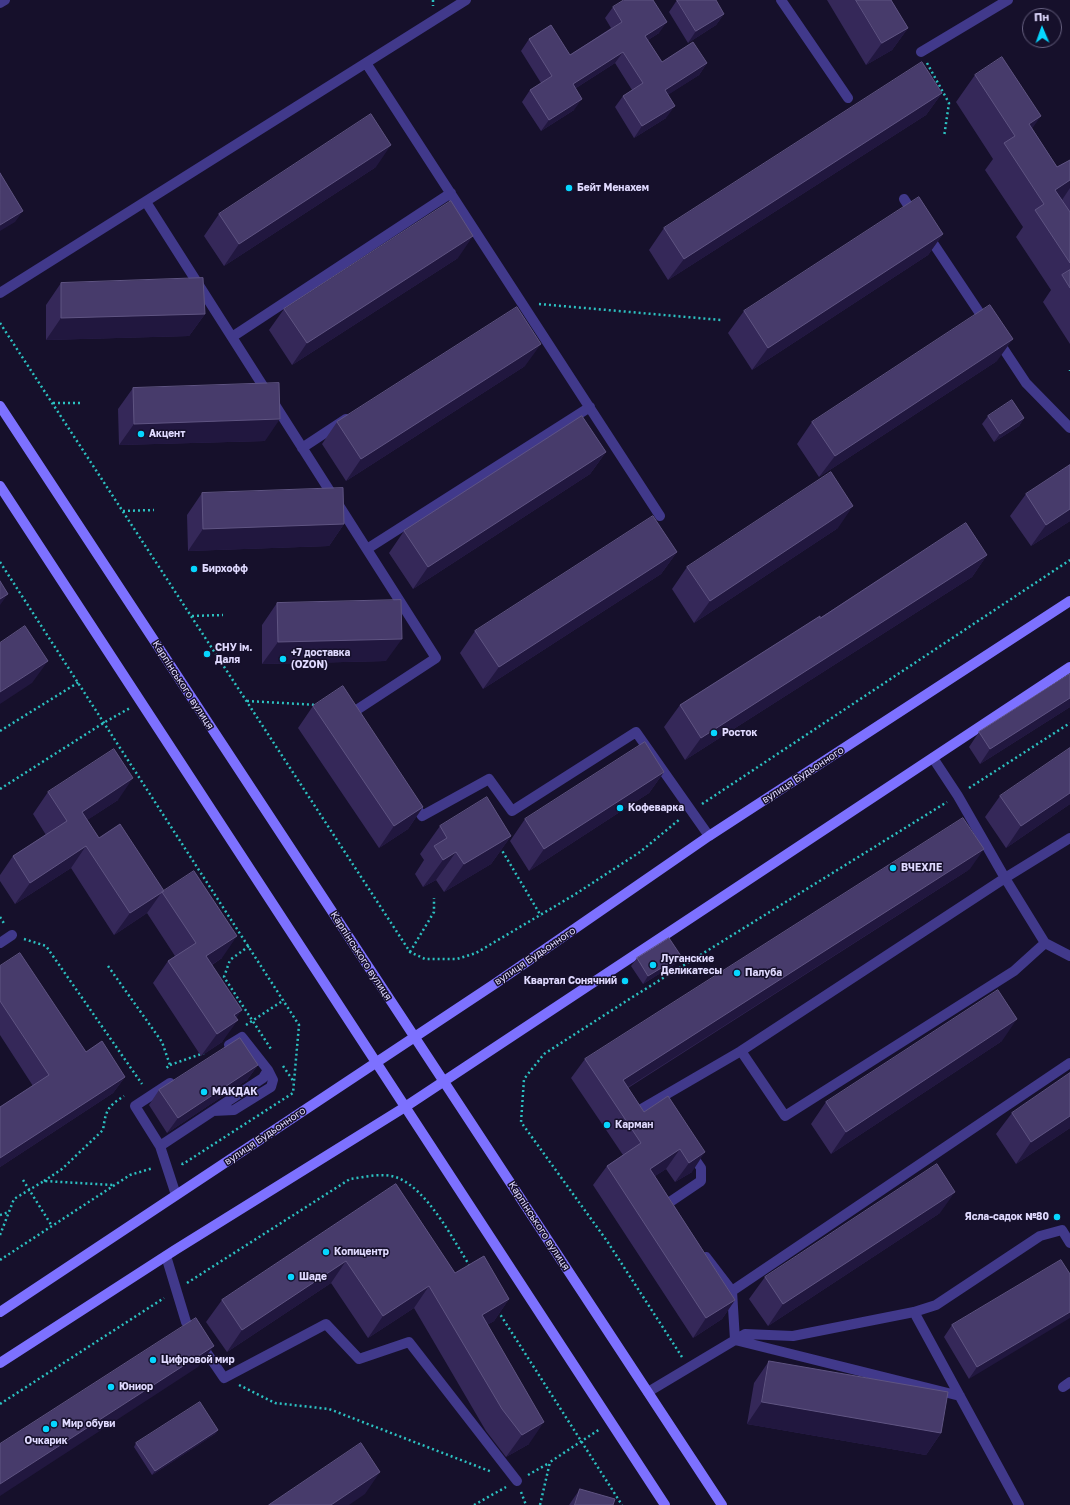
<!DOCTYPE html>
<meta charset="utf-8">
<style>
body{margin:0}
#map{position:relative;width:1070px;height:1505px;overflow:hidden;background:#16102b;font-family:"Golos Text",sans-serif}
canvas{display:block}
.north{position:absolute;left:1022px;top:8px;width:40px;height:40px;box-sizing:border-box;background:#16102b;border:1px solid #676180;border-radius:50%;rotate:358deg;font-size:11px;font-weight:700;line-height:16px;text-align:center;color:#e0daff}
.north::after{content:'';display:block;margin:auto;width:14px;height:18px;background:#06d6ff;clip-path:polygon(50% 0,100% 100%,50% 72%,0 100%)}
</style>
<div id="map">
<canvas width="1070" height="1505"></canvas>
<div class="north">Пн</div>
</div>
<script>
const ctx = document.querySelector('canvas').getContext('2d');
ctx.lineJoin = 'round';
function trace(path, color, width, dash) {
  ctx.strokeStyle = color;
  ctx.lineWidth = width;
  ctx.lineCap = dash ? 'butt' : 'round';
  ctx.setLineDash(dash || []);
  ctx.stroke(path);
}
function fillPath(path, color) {
  ctx.fillStyle = color;
  ctx.fill(path, 'evenodd');
}
function write(font, color, halo, rows, align = 'center') {
  ctx.font = font + ' "Golos Text",sans-serif';
  ctx.lineWidth = 3;
  ctx.setLineDash([]);
  ctx.textBaseline = 'middle';
  ctx.strokeStyle = halo;
  ctx.fillStyle = color;
  for (const [text, x, y, turn = 0] of rows) {
    ctx.save();
    ctx.translate(x, y);
    ctx.rotate((+turn || 0) * Math.PI / 180);
    ctx.textAlign = isNaN(turn) ? turn : align;
    if (halo) ctx.strokeText(text, 0, 0);
    ctx.fillText(text, 0, 0);
    ctx.restore();
  }
}
trace(new Path2D(`
 M 433,0 L 433,6
 M 927,63 L 949,103 L 944,137
 M 539,304 L 721,320
 M 0,323 L 410,952 L 425,959 L 457,959 L 476,953 L 574,895 L 640,852 L 680,819
 M 1070,370 L 1070,371
 M 53,403 L 80,403
 M 123,511 L 154,510
 M 0,562 L 299,1025 L 293,1093 L 183,1164 L 180,1163
 M 192,616 L 223,615
 M 247,701 L 318,705
 M 0,731 L 79,682
 M 969,788 L 1070,723
 M 0,789 L 105,722 L 130,708
 M 702,804 L 1070,560
 M 500,847 L 541,916
 M 0,917 L 5,925
 M 24,939 L 46,946 L 142,1084
 M 249,946 L 230,960 L 224,977 L 271,1049
 M 410,952 L 434,912 L 434,898
 M 108,966 L 162,1042 L 170,1065 L 165,1069
 M 246,1025 L 284,1000
 M 170,1065 L 204,1053
 M 283,1066 L 294,1082
 M 23,1180 L 52,1226
 M 44,1181 L 62,1169 L 103,1130 C 106,1110 107,1107 124,1096
 M 0,1215 L 9,1212
 M 0,1235 L 14,1199 L 44,1181 L 113,1185
 M 0,1260 L 130,1175 L 153,1168
 M 187,1283 L 350,1179 C 365,1177 384,1172 398,1178 C 428,1190 454,1241 471,1268
 M 498,1311 L 622,1505
 M 682,1357 L 607,1241 L 521,1122 L 524,1079 L 544,1054 L 631,998 L 947,802
 M 239,1385 L 275,1403 L 329,1409 L 492,1472
 M 0,1404 L 164,1298
 M 528,1475 L 549,1463
 M 521,1492 L 526,1505
 M 474,1505 L 506,1487
 M 540,1505 L 550,1462 L 600,1429`), '#2cc1c1', 2.5, [2, 3]);
trace(new Path2D(`
 M 781,0 L 848,98
 M 0,3 L 5,0
 M 921,52 L 1008,0
 M 366,63 L 660,516
 M 904,199 L 915,216
 M 146,202 L 436,658 L 352,713 L 355,719
 M 927,234 L 987,324
 M 0,293 L 466,0
 M 232,337 L 451,193
 M 997,339 L 1026,383 L 1070,428
 M 302,448 L 346,419
 M 367,549 L 590,407
 M 933,758 L 958,796 L 1005,878 L 741,1051 L 785,1116 L 1014,971 L 1045,943
 M 412,801 L 422,816 L 489,779 L 512,811 L 636,732 L 709,836
 M 1070,838 L 1005,878 L 1045,943 L 1070,956
 M 0,943 L 12,935
 M 213,1111 L 234,1110 L 271,1087 L 273,1080 L 268,1070
 M 631,1115 L 741,1051
 M 160,1146 L 135,1106 L 170,1083
 M 176,1195 L 160,1146 L 263,1078 L 268,1070 L 242,1037 L 229,1045
 M 667,1204 L 701,1181 L 701,1168 L 690,1152
 M 166,1256 L 186,1322 L 224,1378 L 326,1324 L 359,1359 L 409,1342 L 517,1481
 M 706,1257 L 732,1291 L 735,1340 L 960,1396
 M 732,1291 L 1070,1063
 M 914,1312 L 1019,1505
 M 1063,1387 L 1070,1382
 M 648,1392 L 745,1334 L 793,1336 L 914,1312 L 936,1305 L 1040,1236 L 1062,1230 L 1070,1243`), '#41398b', 10);
trace(new Path2D(`
 M 0,406 L 722,1505
 M 0,486 L 665,1505
 M 0,1312 L 496,983 L 709,836 L 1070,601
 M 0,1363 L 175,1250 L 405,1107 L 1070,667`), '#7d71ff', 10);
fillPath(new Path2D(`
 M 677,0 L 724,14 L 716,25 L 688,43 L 669,12 Z
 M 827,0 L 891,0 L 908,28 L 892,50 L 866,65 Z
 M 613,7 L 659,33 L 648,40 L 662,62 L 707,63 L 699,75 L 667,95 L 666,118 L 634,138 L 615,107 L 623,96 L 632,90 L 615,63 L 576,88 L 574,110 L 541,131 L 522,102 L 530,90 L 541,83 L 521,51 L 529,39 L 570,55 L 611,28 L 605,18 Z
 M 975,75 L 1032,128 L 1057,167 L 1070,160 L 1070,344 L 1043,302 L 1051,290 L 1016,237 L 1023,227 L 985,170 L 993,159 L 956,102 Z
 M 942,93 L 926,115 L 668,280 L 649,250 L 664,228 Z
 M 376,167 L 224,266 L 204,236 L 219,214 Z
 M 943,234 L 928,255 L 752,370 L 728,333 L 744,311 Z
 M 458,258 L 292,365 L 269,330 L 284,309 Z
 M 61,283 L 205,314 L 189,336 L 46,340 L 46,305 Z
 M 997,361 L 819,477 L 797,444 L 812,422 Z
 M 525,366 L 346,481 L 322,444 L 337,422 Z
 M 133,388 L 265,441 L 119,445 L 118,409 Z
 M 988,416 L 1024,418 L 1019,426 L 994,442 L 982,424 Z
 M 606,452 L 590,474 L 413,589 L 389,553 L 404,531 Z
 M 1070,465 L 1070,521 L 1031,546 L 1010,516 L 1026,494 Z
 M 202,493 L 344,524 L 329,546 L 188,551 L 187,515 Z
 M 838,528 L 694,623 L 672,589 L 687,567 Z
 M 677,552 L 661,574 L 483,689 L 460,653 L 475,631 Z
 M 987,555 L 972,577 L 685,760 L 664,727 L 680,705 L 820,618 Z
 M 277,603 L 386,661 L 262,664 L 262,625 Z
 M 1070,674 L 1070,707 L 980,764 L 969,747 L 979,732 Z
 M 313,706 L 423,807 L 408,829 L 379,848 L 298,728 Z
 M 664,772 L 649,793 L 529,871 L 510,841 L 525,819 Z
 M 48,792 L 118,800 L 87,820 L 99,838 L 164,891 L 222,958 L 212,965 L 236,1018 L 222,1042 L 201,1056 L 153,983 L 168,961 L 175,956 L 147,913 L 114,935 L 71,868 L 15,904 L 0,881 L 0,875 L 13,856 L 46,835 L 33,814 Z
 M 1000,796 L 1070,804 L 1006,848 L 985,817 Z
 M 440,826 L 511,836 L 491,864 L 444,892 L 436,880 L 423,887 L 415,874 L 424,860 L 420,854 Z
 M 970,869 L 628,1088 L 644,1112 L 668,1096 L 692,1172 L 675,1182 L 666,1169 L 655,1176 L 735,1300 L 722,1319 L 693,1338 L 593,1185 L 607,1166 L 623,1155 L 571,1078 L 585,1059 Z
 M 637,958 L 675,964 L 643,984 L 631,966 Z
 M 0,966 L 86,1052 L 125,1077 L 113,1093 L 0,1167 L 0,1107 L 33,1086 L 0,1035 Z
 M 1002,1041 L 831,1154 L 811,1124 L 826,1102 Z
 M 258,1065 L 247,1080 L 167,1133 L 149,1105 L 159,1090 Z
 M 1070,1073 L 1070,1128 L 1016,1164 L 996,1134 L 1012,1113 Z
 M 396,1184 L 455,1273 L 509,1299 L 494,1321 L 487,1325 L 529,1444 L 506,1457 L 486,1431 L 414,1308 L 368,1338 L 331,1283 L 227,1352 L 206,1322 L 222,1300 Z
 M 940,1213 L 768,1326 L 749,1299 L 765,1277 Z
 M 1061,1260 L 969,1379 L 944,1337 L 952,1325 Z
 M 769,1361 L 941,1433 L 926,1455 L 747,1424 L 754,1383 Z
 M 218,1430 L 215,1434 L 152,1475 L 134,1447 L 136,1443 Z
 M 580,1489 L 613,1505 L 569,1505 Z`), '#352859');
fillPath(new Path2D(`
 M 724,14 L 716,25 L 688,43 L 696,31 Z
 M 667,22 L 659,33 L 637,47 L 645,36 Z
 M 908,28 L 892,50 L 866,65 L 882,43 Z
 M 623,52 L 615,63 L 565,95 L 573,84 Z
 M 707,63 L 699,75 L 657,102 L 665,90 Z
 M 942,93 L 926,115 L 668,280 L 684,259 Z
 M 582,99 L 574,110 L 541,131 L 549,120 Z
 M 675,106 L 666,118 L 634,138 L 642,126 Z
 M 1041,116 L 1022,143 L 1029,124 Z
 M 391,145 L 376,167 L 224,266 L 239,244 Z
 M 1070,180 L 1070,188 L 1062,200 L 1055,190 Z
 M 23,211 L 15,222 L 0,231 L 0,225 Z
 M 943,234 L 928,255 L 752,370 L 768,348 Z
 M 473,236 L 458,258 L 292,365 L 307,343 Z
 M 205,314 L 189,336 L 46,340 L 61,318 Z
 M 1013,339 L 997,361 L 819,477 L 835,456 Z
 M 541,344 L 525,366 L 346,481 L 361,459 Z
 M 1024,418 L 1019,426 L 994,442 L 1000,434 Z
 M 280,419 L 265,441 L 119,445 L 134,424 Z
 M 606,452 L 590,474 L 413,589 L 428,567 Z
 M 853,506 L 838,528 L 694,623 L 710,601 Z
 M 1070,509 L 1070,521 L 1031,546 L 1046,525 Z
 M 344,524 L 329,546 L 188,551 L 203,529 Z
 M 677,552 L 661,574 L 483,689 L 499,667 Z
 M 987,555 L 972,577 L 685,760 L 701,738 Z
 M 8,594 L 0,605 L 0,599 Z
 M 402,639 L 386,661 L 262,664 L 278,642 Z
 M 48,661 L 32,683 L 0,704 L 0,692 Z
 M 1070,698 L 1070,707 L 980,764 L 990,749 Z
 M 664,772 L 649,793 L 529,871 L 544,849 Z
 M 133,778 L 118,800 L 66,834 L 82,812 Z
 M 1070,793 L 1070,804 L 1006,848 L 1021,826 Z
 M 423,807 L 408,829 L 379,848 L 394,826 Z
 M 511,836 L 491,864 L 444,892 L 464,864 Z
 M 86,846 L 71,868 L 15,904 L 30,883 Z
 M 984,849 L 970,869 L 611,1098 L 623,1080 Z
 M 456,852 L 436,880 L 423,887 L 443,860 Z
 M 162,892 L 147,913 L 114,935 L 130,913 Z
 M 237,936 L 222,958 L 191,978 L 206,956 Z
 M 681,956 L 675,964 L 643,984 L 648,976 Z
 M 242,1010 L 232,1024 L 238,1020 L 222,1042 L 201,1056 L 217,1034 L 234,1015 Z
 M 1017,1019 L 1002,1041 L 831,1154 L 846,1132 Z
 M 258,1065 L 247,1080 L 167,1133 L 178,1118 Z
 M 125,1077 L 113,1093 L 0,1167 L 0,1158 Z
 M 1070,1116 L 1070,1128 L 1016,1164 L 1031,1142 Z
 M 680,1149 L 666,1169 L 636,1188 L 650,1169 Z
 M 705,1152 L 692,1172 L 675,1182 L 689,1163 Z
 M 955,1192 L 940,1213 L 768,1326 L 783,1304 Z
 M 346,1261 L 331,1283 L 227,1352 L 242,1330 Z
 M 429,1286 L 414,1308 L 368,1338 L 383,1316 Z
 M 509,1299 L 494,1321 L 466,1337 L 482,1315 Z
 M 735,1300 L 722,1319 L 693,1338 L 706,1318 Z
 M 1070,1312 L 1070,1318 L 969,1379 L 977,1367 Z
 M 214,1346 L 198,1367 L 0,1496 L 0,1484 Z
 M 762,1402 L 941,1433 L 926,1455 L 747,1424 Z
 M 544,1422 L 529,1444 L 506,1457 L 522,1435 Z
 M 218,1430 L 215,1434 L 152,1475 L 155,1471 Z
 M 380,1472 L 365,1494 L 349,1505 L 331,1505 Z`), '#21173f');
const building = new Path2D(`
 M 624,0 L 653,0 L 667,22 L 645,36 L 662,62 L 693,42 L 707,63 L 665,90 L 675,106 L 642,126 L 623,96 L 643,83 L 623,52 L 573,84 L 582,99 L 549,120 L 530,90 L 552,76 L 529,39 L 551,25 L 570,55 L 622,22 L 613,7 Z
 M 677,0 L 716,0 L 724,14 L 696,31 Z
 M 856,0 L 891,0 L 908,28 L 882,43 Z
 M 1002,57 L 1041,116 L 1029,124 L 1057,167 L 1070,160 L 1070,180 L 1055,190 L 1070,212 L 1070,263 L 1035,210 L 1044,204 L 1004,143 L 1015,136 L 975,75 Z
 M 922,62 L 942,93 L 684,259 L 664,228 Z
 M 371,114 L 391,145 L 239,244 L 219,214 Z
 M 0,173 L 23,211 L 0,225 Z
 M 919,197 L 943,234 L 768,348 L 744,311 Z
 M 451,201 L 473,236 L 307,343 L 284,309 Z
 M 1070,270 L 1070,288 L 1062,275 Z
 M 203,278 L 205,314 L 61,318 L 61,283 Z
 M 990,305 L 1013,339 L 835,456 L 812,422 Z
 M 517,307 L 541,344 L 361,459 L 337,422 Z
 M 279,383 L 280,419 L 134,424 L 133,388 Z
 M 1012,400 L 1024,418 L 1000,434 L 988,416 Z
 M 582,416 L 606,452 L 428,567 L 404,531 Z
 M 1070,465 L 1070,509 L 1046,525 L 1026,494 Z
 M 831,472 L 853,506 L 710,601 L 687,567 Z
 M 343,488 L 344,524 L 203,529 L 202,493 Z
 M 653,516 L 677,552 L 499,667 L 475,631 Z
 M 966,523 L 987,555 L 701,738 L 680,705 L 820,616 L 820,618 Z
 M 0,581 L 8,594 L 0,599 Z
 M 401,600 L 402,639 L 278,642 L 277,603 Z
 M 25,626 L 48,661 L 0,692 L 0,643 Z
 M 1070,674 L 1070,698 L 990,749 L 979,732 Z
 M 343,686 L 423,807 L 394,826 L 313,706 Z
 M 645,742 L 664,772 L 544,849 L 525,819 Z
 M 1070,748 L 1070,793 L 1021,826 L 1000,796 Z
 M 114,749 L 133,778 L 82,812 L 99,838 L 120,824 L 164,891 L 130,913 L 86,846 L 30,883 L 13,856 L 67,821 L 48,792 Z
 M 487,797 L 511,836 L 464,864 L 456,852 L 443,860 L 434,846 L 447,838 L 440,826 Z
 M 963,818 L 984,849 L 623,1080 L 644,1112 L 668,1096 L 705,1152 L 689,1163 L 680,1149 L 650,1169 L 735,1300 L 706,1318 L 607,1166 L 641,1143 L 585,1059 Z
 M 194,871 L 237,936 L 206,956 L 242,1010 L 234,1015 L 238,1020 L 217,1034 L 168,961 L 196,943 L 162,892 Z
 M 669,938 L 681,956 L 648,976 L 637,958 Z
 M 20,953 L 86,1052 L 102,1041 L 125,1077 L 0,1158 L 0,1107 L 49,1075 L 0,1001 L 0,966 Z
 M 998,990 L 1017,1019 L 846,1132 L 826,1102 Z
 M 240,1038 L 258,1065 L 178,1118 L 159,1090 Z
 M 1070,1073 L 1070,1116 L 1031,1142 L 1012,1113 Z
 M 937,1164 L 955,1192 L 783,1304 L 765,1277 Z
 M 396,1184 L 455,1273 L 484,1256 L 509,1299 L 482,1315 L 544,1422 L 522,1435 L 502,1409 L 429,1286 L 383,1316 L 346,1261 L 242,1330 L 222,1300 Z
 M 1061,1260 L 1070,1274 L 1070,1312 L 977,1367 L 952,1325 Z
 M 196,1318 L 214,1346 L 0,1484 L 0,1444 Z
 M 769,1361 L 948,1392 L 941,1433 L 762,1402 Z
 M 200,1402 L 218,1430 L 155,1471 L 136,1443 Z
 M 361,1443 L 380,1472 L 331,1505 L 269,1505 Z
 M 580,1489 L 615,1499 L 613,1505 L 575,1505 Z`);
fillPath(building, '#473b6b');
trace(building, '#5f5482', 1);
for (const [x, y, r, color] of [
 [569,188,4,"#06d6ff"],
 [141,434,4,"#06d6ff"],
 [194,569,4,"#06d6ff"],
 [207,654,4,"#06d6ff"],
 [283,659,4,"#06d6ff"],
 [714,733,4,"#06d6ff"],
 [620,808,4,"#06d6ff"],
 [893,868,4,"#06d6ff"],
 [653,965,4,"#06d6ff"],
 [737,973,4,"#06d6ff"],
 [625,981,4,"#06d6ff"],
 [204,1092,4,"#06d6ff"],
 [607,1125,4,"#06d6ff"],
 [1057,1217,4,"#06d6ff"],
 [326,1252,4,"#06d6ff"],
 [291,1277,4,"#06d6ff"],
 [153,1360,4,"#06d6ff"],
 [111,1387,4,"#06d6ff"],
 [54,1424,4,"#06d6ff"],
 [46,1429,4,"#06d6ff"]
]) {
  const dot = new Path2D();
  dot.arc(x, y, r, 0, 2 * Math.PI);
  ctx.fillStyle = color;
  ctx.fill(dot);
  trace(dot, '#16102b', 1.5);
}
write('bold 10px', '#e0daff', '#16102b', [
 ["Бейт Менахем",577,188],
 ["Акцент",149,434],
 ["Бирхофф",202,569],
 ["СНУ ім.",215,648],
 ["Даля",215,660],
 ["+7 доставка",291,653],
 ["(OZON)",291,665],
 ["Росток",722,733],
 ["Кофеварка",628,808],
 ["ВЧЕХЛЕ",901,868],
 ["Луганские",661,959],
 ["Деликатесы",661,971],
 ["Палуба",745,973],
 ["Квартал Сонячний",617,981,"right"],
 ["МАКДАК",212,1092],
 ["Карман",615,1125],
 ["Ясла-садок №80",1049,1217,"right"],
 ["Копицентр",334,1252],
 ["Шаде",299,1277],
 ["Цифровой мир",161,1360],
 ["Юниор",119,1387],
 ["Мир обуви",62,1424],
 ["Очкарик",46,1441,"center"]
], 'left');
write('10px', '#e0daff', '#16102b', [
 ["Карпінського вулиця",183,685,57],
 ["вулиця Будьонного",803,775,-33],
 ["Карпінського вулиця",361,956,57],
 ["вулиця Будьонного",535,956,-34],
 ["вулиця Будьонного",265,1136,-34],
 ["Карпінського вулиця",539,1226,57]
]);
</script>
